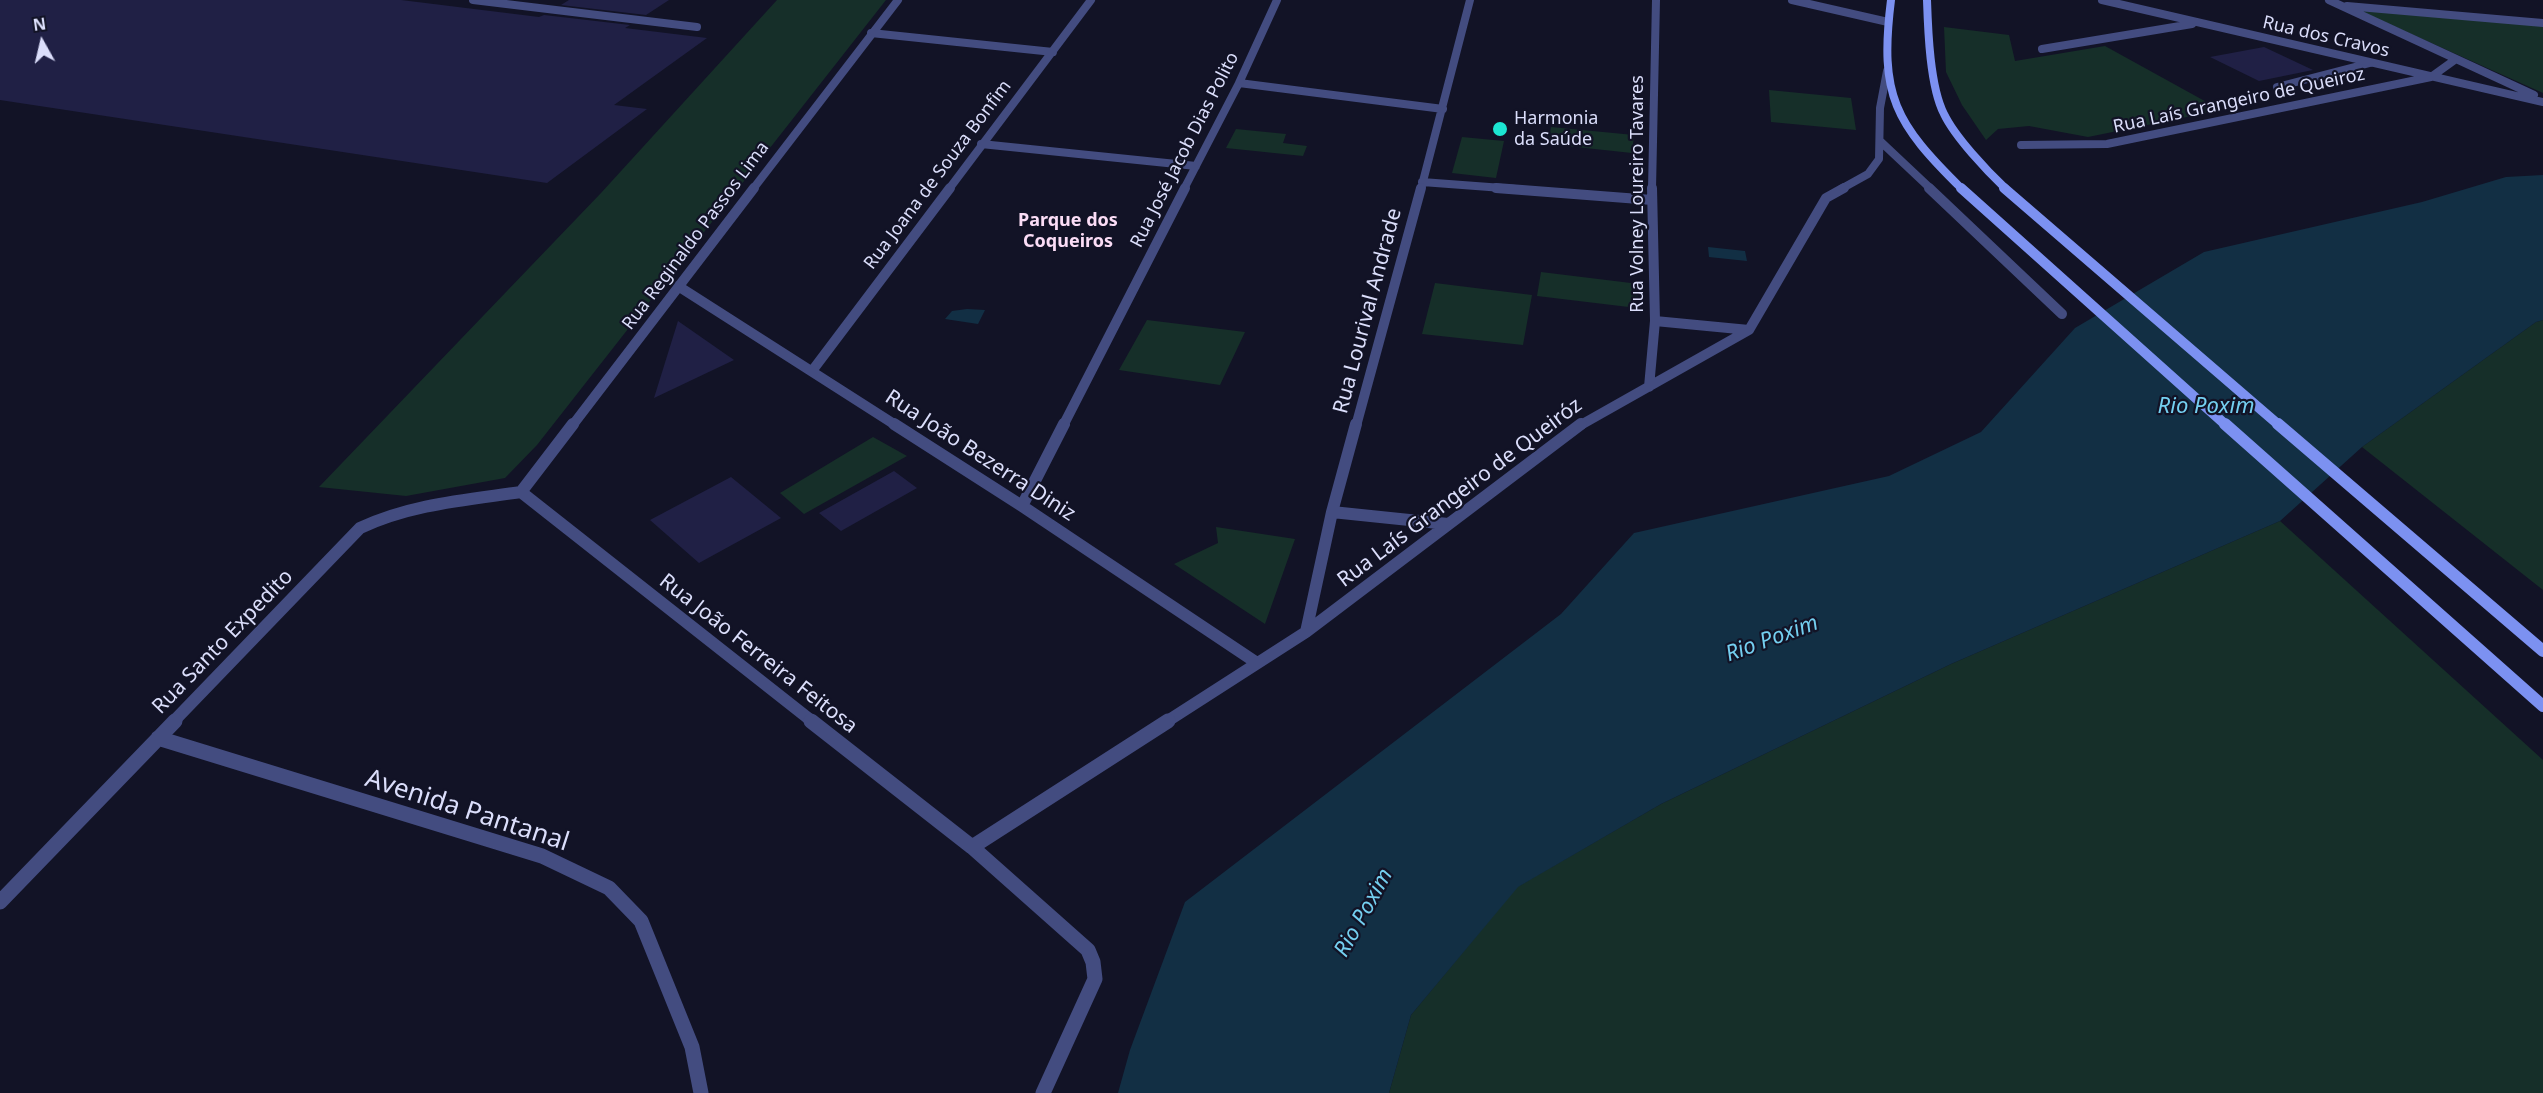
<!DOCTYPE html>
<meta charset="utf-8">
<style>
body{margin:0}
#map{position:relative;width:2543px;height:1093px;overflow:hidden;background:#121326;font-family:"Noto Sans",sans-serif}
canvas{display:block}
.north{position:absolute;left:12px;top:12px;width:60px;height:60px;-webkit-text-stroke:4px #121326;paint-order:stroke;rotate:352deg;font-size:16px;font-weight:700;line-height:24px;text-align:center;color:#dbdefb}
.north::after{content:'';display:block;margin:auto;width:21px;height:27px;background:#dbdefb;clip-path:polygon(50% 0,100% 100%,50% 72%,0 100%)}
</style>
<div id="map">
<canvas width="2543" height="1093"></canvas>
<div class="north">N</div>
</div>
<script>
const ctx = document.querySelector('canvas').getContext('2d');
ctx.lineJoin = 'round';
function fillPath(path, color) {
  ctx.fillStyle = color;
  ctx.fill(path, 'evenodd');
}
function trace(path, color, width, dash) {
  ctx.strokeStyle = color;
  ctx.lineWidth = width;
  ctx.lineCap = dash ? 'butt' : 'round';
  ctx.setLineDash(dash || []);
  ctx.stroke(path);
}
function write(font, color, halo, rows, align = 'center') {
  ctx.font = font + ' "Noto Sans",sans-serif';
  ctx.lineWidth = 4.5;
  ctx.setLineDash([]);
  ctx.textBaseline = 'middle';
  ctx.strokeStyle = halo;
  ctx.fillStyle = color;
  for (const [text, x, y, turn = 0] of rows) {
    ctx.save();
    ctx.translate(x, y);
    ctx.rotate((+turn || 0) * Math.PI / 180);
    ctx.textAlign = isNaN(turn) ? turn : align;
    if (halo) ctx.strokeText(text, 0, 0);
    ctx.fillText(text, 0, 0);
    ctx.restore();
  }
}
fillPath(new Path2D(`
 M 777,0 L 886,0 L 537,445 L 505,478 L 406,496 L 319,487 L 601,193 Z
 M 2353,8 L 2543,26 L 2543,93 Z
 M 1944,27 L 2009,35 L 2015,61 L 2105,46 L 2221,110 L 2088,137 L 2029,126 L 1998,129 L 1986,140 L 1962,105 L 1946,72 Z
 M 1769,90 L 1851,98 L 1856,130 L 1771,122 Z
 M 1551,127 L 1634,135 L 1632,153 L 1548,144 Z
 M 1236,129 L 1286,134 L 1283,143 L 1307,146 L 1303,156 L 1226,148 Z
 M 1462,137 L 1504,141 L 1496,178 L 1452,173 Z
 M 1541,272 L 1639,284 L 1637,308 L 1537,296 Z
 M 1435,283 L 1532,295 L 1523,345 L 1422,334 Z
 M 1147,320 L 1245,332 L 1220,385 L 1119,370 Z
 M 2543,320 L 2543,590 L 2362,447 L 2536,322 Z
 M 873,437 L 907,456 L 804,514 L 780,493 Z
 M 2280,521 L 2543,760 L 2543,1093 L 1389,1093 L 1411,1015 L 1517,887 L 1661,804 L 1951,664 Z
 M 1216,527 L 1295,539 L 1265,624 L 1174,564 L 1218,543 Z`), '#162f29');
fillPath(new Path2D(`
 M 2543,175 L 2543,320 L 2536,322 L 2362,447 L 2280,521 L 1951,664 L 1661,804 L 1518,887 L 1411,1015 L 1389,1093 L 1118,1093 L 1130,1050 L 1185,902 L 1561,614 L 1634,533 L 1889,476 L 1981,432 L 2075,328 L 2204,252 L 2422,202 L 2506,177 Z
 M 1708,247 L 1745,251 L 1747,261 L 1709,257 Z
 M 967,309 L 985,310 L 978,324 L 945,319 L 952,311 Z`), '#122f44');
fillPath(new Path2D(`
 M 0,0 L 401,0 L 539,17 L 544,15 L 630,25 L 625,28 L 707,38 L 614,105 L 647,109 L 547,183 L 0,100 Z
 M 569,0 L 669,0 L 646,15 L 561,5 Z
 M 2264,47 L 2313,70 L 2259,81 L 2210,57 Z
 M 678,321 L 734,360 L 654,398 Z
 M 894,471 L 917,488 L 841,531 L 819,513 Z
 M 731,477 L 781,518 L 699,563 L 650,520 Z`), '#202045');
trace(new Path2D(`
 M 473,0 L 697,27
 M 2277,87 L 2370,63`), '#434c80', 8);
trace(new Path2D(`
 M 1792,0 L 1888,22
 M 2102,0 L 2543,102
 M 2329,0 L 2534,95
 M 2347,6 L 2543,23
 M 871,33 L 1053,52
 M 2042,49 L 2192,24
 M 1239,83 L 1443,109
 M 1880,141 L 1931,189
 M 981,144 L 1196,166
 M 2021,145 L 2107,144 L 2431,77 L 2456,59
 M 1422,182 L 1516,189
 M 753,189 L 898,0
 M 949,189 L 1091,0
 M 1184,189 L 1239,83 L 1277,0
 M 1421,189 L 1470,0
 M 1652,189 L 1656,0
 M 1841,189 L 1868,174 L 1879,159 L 1880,108 L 1887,71`), '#434c80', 8);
trace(new Path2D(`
 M 1496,188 L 1652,200
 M 1929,188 L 2062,314
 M 678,286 L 897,426
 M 1655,321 L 1749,330
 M 812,371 L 950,188
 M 1649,387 L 1655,321 L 1652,188
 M 572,426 L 754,188
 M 1063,426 L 1185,188
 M 1356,426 L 1421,188
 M 1579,426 L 1749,330 L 1826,198 L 1844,188`), '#434c80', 10);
trace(new Path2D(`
 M 894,424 L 1022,506 L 1257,663
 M 521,492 L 813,722
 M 521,492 L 573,424
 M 1022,506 L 1064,424
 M 1332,512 L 1448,524
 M 1306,632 L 1332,512 L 1356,424
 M 173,722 L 360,528 C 411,504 466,500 521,492
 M 1166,722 L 1306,632 L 1581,424`), '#434c80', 12);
trace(new Path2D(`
 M 811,721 L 972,847 L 1088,950 L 1093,962 L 1095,979 L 1043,1093
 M 158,738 L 542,856 L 609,888 L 641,921 L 692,1047 L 701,1093
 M 972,847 L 1168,721
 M 0,902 L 175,721`), '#434c80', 15);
trace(new Path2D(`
 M 1891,0 C 1879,96 1895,123 1962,189
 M 1927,0 C 1928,31 1930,87 1944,114 C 1955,137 1987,171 2006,189`), '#7c91f1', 8);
trace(new Path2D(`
 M 1961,188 L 2227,426
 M 2004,188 L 2280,426`), '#7c91f1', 10);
trace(new Path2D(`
 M 2225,424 L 2543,706
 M 2278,424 L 2543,651`), '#7c91f1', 12);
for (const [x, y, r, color] of [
 [1500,129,8,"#1ce6d2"]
]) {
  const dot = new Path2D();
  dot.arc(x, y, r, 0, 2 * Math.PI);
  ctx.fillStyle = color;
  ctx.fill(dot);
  trace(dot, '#121326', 2);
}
write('18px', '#dbdefb', '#121326', [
 ["Rua dos Cravos",2326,37,13],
 ["Rua Laís Grangeiro de Queiroz",2239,101,-12],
 ["Rua José Jacob Dias Polito",1185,150,-63],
 ["Rua Joana de Souza Bonfim",938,175,-53],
 ["Rua Volney Loureiro Tavares",1638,194,-90],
 ["Rua Reginaldo Passos Lima",696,236,-53]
]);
write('18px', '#dbdefb', '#121326', [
 ["Harmonia",1514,119],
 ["da Saúde",1514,140]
], 'left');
write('bold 18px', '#fbddf6', '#121326', [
 ["Parque dos",1068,221],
 ["Coqueiros",1068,242]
]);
write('21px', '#dbdefb', '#121326', [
 ["Rua Lourival Andrade",1368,311,-75],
 ["Rua João Bezerra Diniz",980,456,33],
 ["Rua Laís Grangeiro de Queiróz",1460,493,-37],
 ["Rua Santo Expedito",223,642,-46],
 ["Rua João Ferreira Feitosa",758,654,38]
]);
write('italic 22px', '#74cff0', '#121326', [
 ["Rio Poxim",2206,407],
 ["Rio Poxim",1772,639,-20],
 ["Rio Poxim",1364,913,-61]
]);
write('26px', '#dbdefb', '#121326', [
 ["Avenida Pantanal",467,811,18]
]);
</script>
